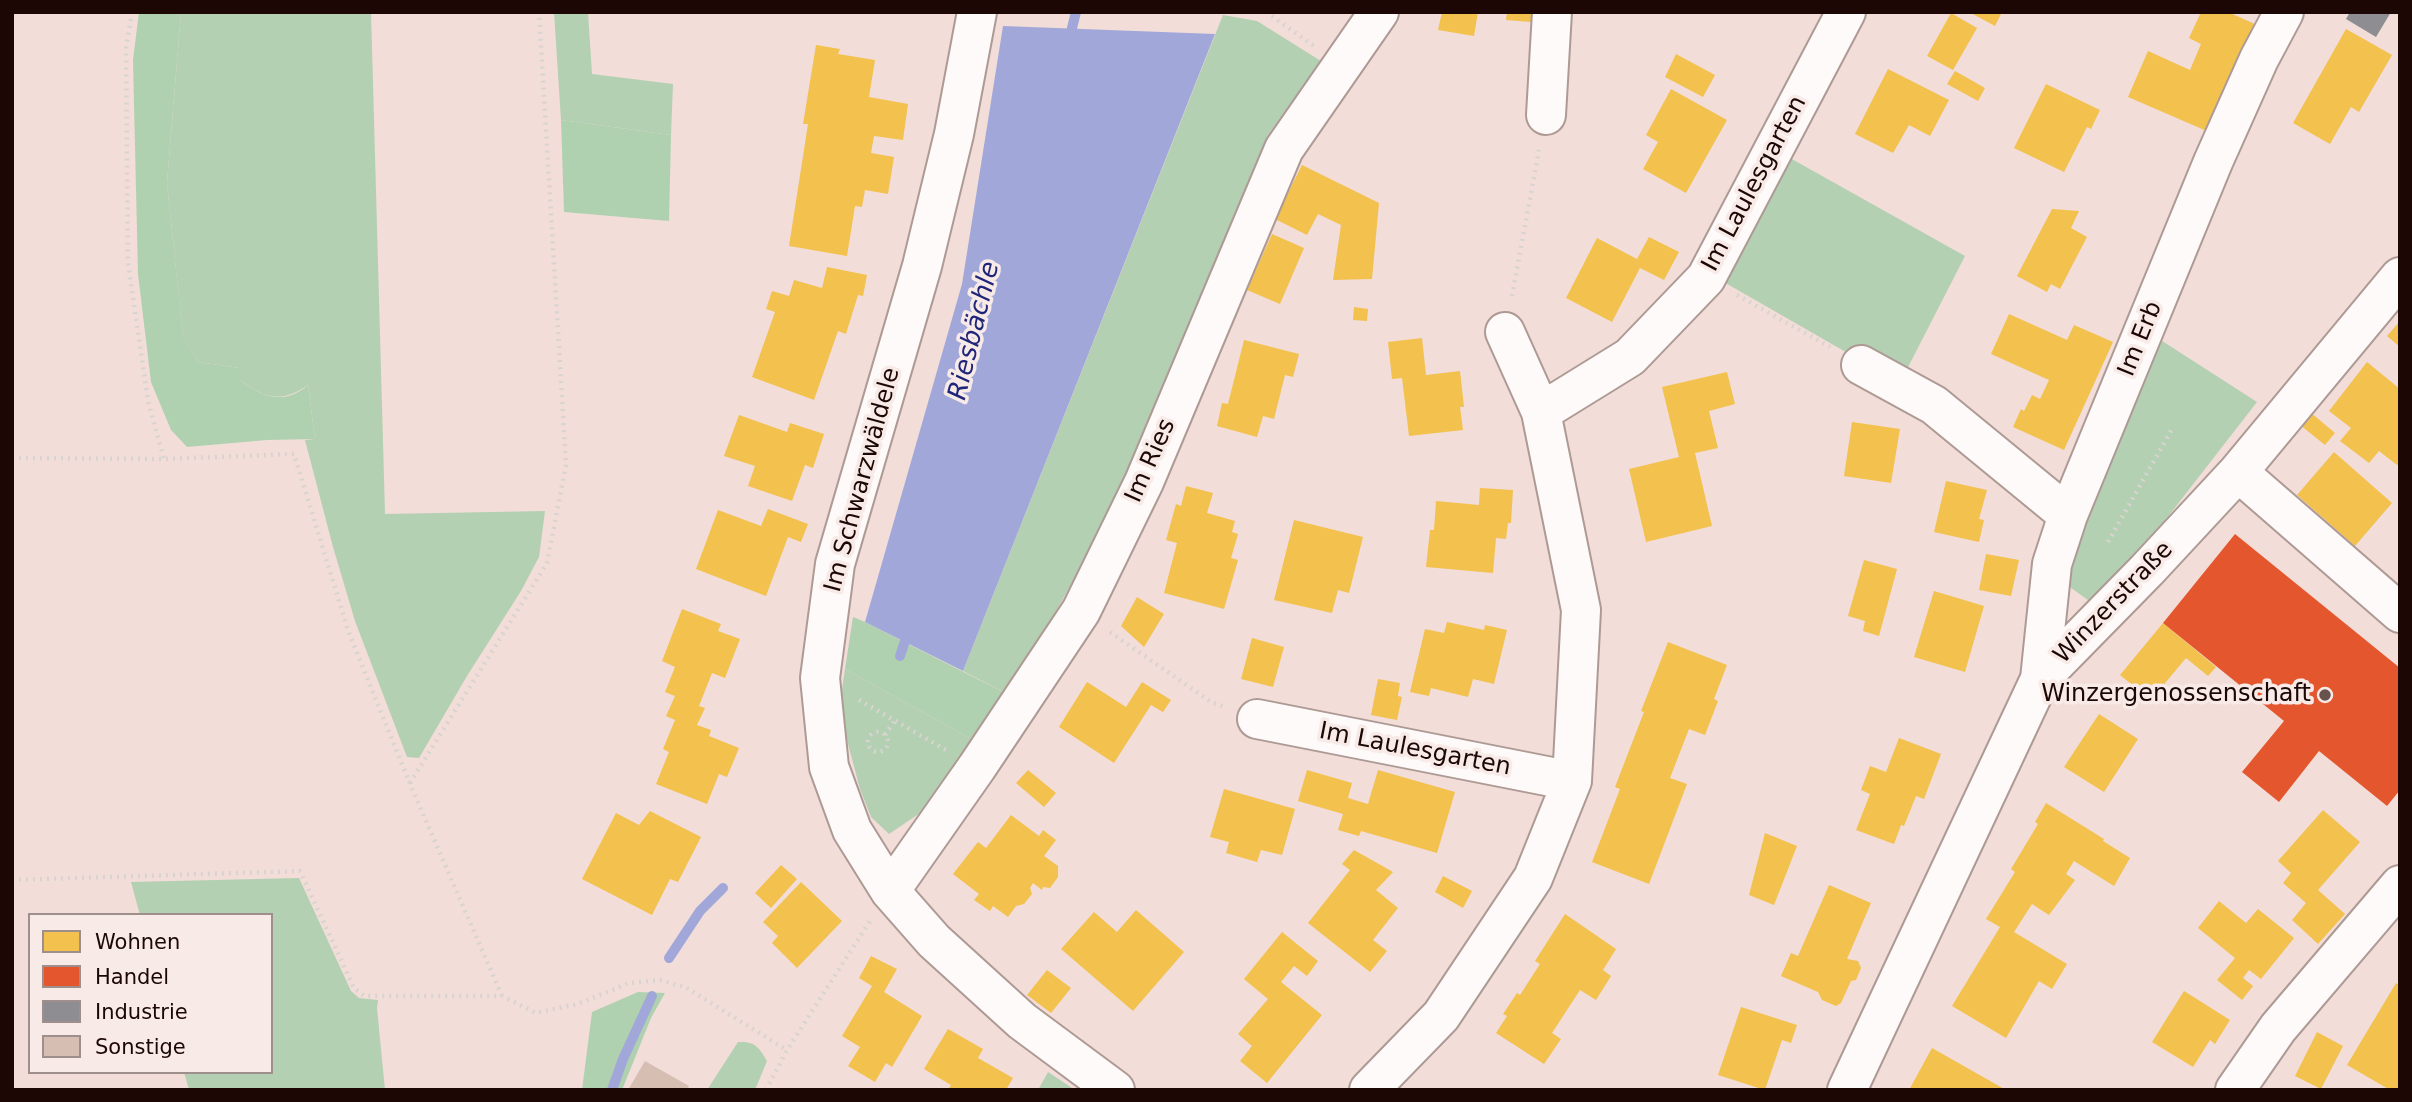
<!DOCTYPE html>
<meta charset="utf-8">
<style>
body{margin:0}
#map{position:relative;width:2412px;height:1102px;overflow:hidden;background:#f2ddd8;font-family:"DejaVu Sans",sans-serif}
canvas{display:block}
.frame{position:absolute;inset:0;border:14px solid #1c0704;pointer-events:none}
.legend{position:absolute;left:28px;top:913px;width:245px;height:161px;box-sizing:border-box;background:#f7eae7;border:2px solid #9f8f8c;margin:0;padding:9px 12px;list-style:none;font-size:21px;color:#1c0704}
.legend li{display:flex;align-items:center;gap:14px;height:35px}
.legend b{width:35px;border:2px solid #9f8f8c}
</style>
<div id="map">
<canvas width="2412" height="1102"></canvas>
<div class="frame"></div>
<ul class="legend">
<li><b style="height:19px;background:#f2c14e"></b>Wohnen</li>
<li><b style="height:19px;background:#e4572e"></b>Handel</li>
<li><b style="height:19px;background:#8d8d92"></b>Industrie</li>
<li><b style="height:19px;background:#d6beb3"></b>Sonstige</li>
</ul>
</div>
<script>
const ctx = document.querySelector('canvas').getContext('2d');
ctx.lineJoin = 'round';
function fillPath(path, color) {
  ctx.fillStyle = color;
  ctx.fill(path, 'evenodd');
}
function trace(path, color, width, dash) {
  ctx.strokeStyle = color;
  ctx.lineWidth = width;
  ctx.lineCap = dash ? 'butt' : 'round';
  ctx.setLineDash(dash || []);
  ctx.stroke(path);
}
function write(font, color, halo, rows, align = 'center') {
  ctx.font = font + ' "DejaVu Sans",sans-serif';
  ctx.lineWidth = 7;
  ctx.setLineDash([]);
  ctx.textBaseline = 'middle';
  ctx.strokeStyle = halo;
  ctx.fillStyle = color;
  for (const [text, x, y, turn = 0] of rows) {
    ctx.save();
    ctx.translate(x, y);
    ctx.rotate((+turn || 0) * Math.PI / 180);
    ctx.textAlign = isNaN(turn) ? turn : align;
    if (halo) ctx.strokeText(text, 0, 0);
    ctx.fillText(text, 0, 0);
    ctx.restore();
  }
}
fillPath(new Path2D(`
 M 181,12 L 371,12 L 385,514 L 545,511 L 539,557 L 521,591 L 467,676 L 419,758 L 407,757 L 355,621 L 333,547 L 305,440 L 315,439 L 308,385 C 282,403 265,399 240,380 L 240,368 L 198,362 L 183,338 L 167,183 Z
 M 554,12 L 588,12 L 592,74 L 673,84 L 671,135 L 561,120 Z
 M 1223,15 L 1257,21 L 1321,61 L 1268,135 L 1125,488 L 1009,695 L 963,671 Z
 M 1790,158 L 1965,256 L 1903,377 L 1844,351 L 1722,281 Z
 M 2156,337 L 2257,402 L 2114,586 L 2101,599 L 2088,600 L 2067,585 L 2068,538 Z
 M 845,669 L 975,741 L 920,813 L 889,834 L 871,817 L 860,789 L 839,710 Z
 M 299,878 L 351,991 L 359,998 L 378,1000 L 377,1008 L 385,1090 L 189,1090 L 184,1072 L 271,1072 L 271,915 L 140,915 L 131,882 Z
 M 738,1042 C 755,1041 759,1047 767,1061 L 755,1090 L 707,1090 Z
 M 1048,1072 L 1075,1090 L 1038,1090 Z`), '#b3d0b2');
fillPath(new Path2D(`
 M 139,12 L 181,12 L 167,183 L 183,337 L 198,362 L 240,368 L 240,380 C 263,398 285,405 308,385 L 315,439 L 267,440 L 187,447 L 171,430 L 151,382 L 138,274 L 133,60 Z
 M 561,120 L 671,135 L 669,221 L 564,212 Z
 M 853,617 L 865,622 L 1009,695 L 975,741 L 845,669 Z
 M 638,992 L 665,993 L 651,1018 L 622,1090 L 582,1090 L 592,1012 Z`), '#b0d1b0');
fillPath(new Path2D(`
 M 1003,26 L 1215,34 L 963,671 L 865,622 L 962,284 Z`), '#a1a8d9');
fillPath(new Path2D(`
 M 1442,12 L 1478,12 L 1474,36 L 1438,30 Z
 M 1507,12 L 1544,12 L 1543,23 L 1506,20 Z
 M 1969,12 L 2002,12 L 1995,26 Z
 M 2201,12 L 2228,12 L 2257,25 L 2209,132 L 2128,97 L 2148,51 L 2190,70 L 2201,44 L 2189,38 Z
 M 1951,13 L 1977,28 L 1953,70 L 1927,56 Z
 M 2346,29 L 2392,55 L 2359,112 L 2351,107 L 2330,144 L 2293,123 Z
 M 816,45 L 840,49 L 838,54 L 875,60 L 869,97 L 908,104 L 903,140 L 874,136 L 871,153 L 894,157 L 888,194 L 865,190 L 862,207 L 855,206 L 847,256 L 789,246 L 808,124 L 803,124 Z
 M 1676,54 L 1715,75 L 1703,97 L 1665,77 Z
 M 1888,69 L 1949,100 L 1930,136 L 1909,125 L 1893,153 L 1855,134 Z
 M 1955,71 L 1985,88 L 1978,101 L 1947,84 Z
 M 2046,84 L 2100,110 L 2091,129 L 2087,127 L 2064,172 L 2014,148 Z
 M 1671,89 L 1727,120 L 1686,193 L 1643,169 L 1658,142 L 1646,135 Z
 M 1302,165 L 1379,203 L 1372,279 L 1333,280 L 1341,225 L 1318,214 L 1307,235 L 1275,219 Z
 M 2052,209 L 2079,211 L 2071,228 L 2087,237 L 2060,289 L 2051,284 L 2047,292 L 2017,276 Z
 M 1272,234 L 1304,248 L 1280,304 L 1247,290 Z
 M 1649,237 L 1679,252 L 1664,280 L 1640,268 L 1612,322 L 1566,298 L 1597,238 L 1637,259 Z
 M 827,267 L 867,275 L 863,296 L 858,295 L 846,334 L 838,331 L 814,400 L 752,377 L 775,312 L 766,309 L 772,291 L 789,296 L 794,280 L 822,288 Z
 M 1354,307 L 1368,309 L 1367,321 L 1353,320 Z
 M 2009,314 L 2067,340 L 2074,325 L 2113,342 L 2064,450 L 2013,427 L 2021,409 L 2024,411 L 2032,395 L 2040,399 L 2049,380 L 1991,354 Z
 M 2400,321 L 2400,347 L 2387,336 Z
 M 1422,338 L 1426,375 L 1460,371 L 1464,407 L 1460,407 L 1463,430 L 1409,436 L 1402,378 L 1392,379 L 1388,342 Z
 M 1244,340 L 1299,354 L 1293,377 L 1285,375 L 1274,419 L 1263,416 L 1257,437 L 1217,426 L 1222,403 L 1228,404 Z
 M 2367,362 L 2400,389 L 2400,463 L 2397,465 L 2379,451 L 2369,463 L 2340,441 L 2351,428 L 2329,411 Z
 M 1727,372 L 1735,404 L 1709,411 L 1718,448 L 1695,453 L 1712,526 L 1646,542 L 1629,469 L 1679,457 L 1662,387 Z
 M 2310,412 L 2335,433 L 2325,445 L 2300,425 Z
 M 739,415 L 787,432 L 790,423 L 824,434 L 813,468 L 805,465 L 792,501 L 748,486 L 755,466 L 724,456 Z
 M 1852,422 L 1900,429 L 1891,483 L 1844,476 Z
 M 2334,452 L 2392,503 L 2355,546 L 2297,495 Z
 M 1946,481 L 1987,490 L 1979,519 L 1984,520 L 1979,542 L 1934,532 Z
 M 1186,486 L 1213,493 L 1207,513 L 1235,521 L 1232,532 L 1238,534 L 1231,558 L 1238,560 L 1224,609 L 1164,593 L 1177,543 L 1166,540 L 1176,504 L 1181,506 Z
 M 1480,488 L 1513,490 L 1511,523 L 1508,523 L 1506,539 L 1496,538 L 1493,573 L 1426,567 L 1430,530 L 1434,530 L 1436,501 L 1479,505 Z
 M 768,509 L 808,524 L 801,542 L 788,537 L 766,596 L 696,569 L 718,510 L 761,526 Z
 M 1294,520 L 1363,537 L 1349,593 L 1338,590 L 1332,613 L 1274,600 Z
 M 1986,554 L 2019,560 L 2011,596 L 1979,590 Z
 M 1864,560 L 1897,569 L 1879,636 L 1863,631 L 1865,621 L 1848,616 Z
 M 1934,591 L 1984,606 L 1965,672 L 1914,657 Z
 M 1137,597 L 1164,614 L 1144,647 L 1121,626 Z
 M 682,609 L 721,624 L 718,631 L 740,639 L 725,678 L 712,673 L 699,706 L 705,708 L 697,725 L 711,730 L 709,736 L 739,748 L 727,777 L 719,774 L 707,804 L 656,784 L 669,752 L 663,749 L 675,720 L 666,716 L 675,696 L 665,692 L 675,667 L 662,661 Z
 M 1447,622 L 1484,630 L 1485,625 L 1507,630 L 1494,684 L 1473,679 L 1468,697 L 1431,688 L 1429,696 L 1410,692 L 1425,629 L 1444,633 Z
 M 2163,623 L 2216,667 L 2208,676 L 2186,658 L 2151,700 L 2120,675 Z
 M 1252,638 L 1284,647 L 1273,687 L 1241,679 Z
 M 1668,642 L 1727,665 L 1714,699 L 1718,701 L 1705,735 L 1689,729 L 1670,778 L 1687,784 L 1649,884 L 1592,862 L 1620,789 L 1615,787 L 1644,712 L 1641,711 Z
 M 1378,679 L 1400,683 L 1398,696 L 1402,697 L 1397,720 L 1371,715 Z
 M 1087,682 L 1126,707 L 1142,682 L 1171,700 L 1163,712 L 1151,705 L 1114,763 L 1059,727 Z
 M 2099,714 L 2138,739 L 2104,792 L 2064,767 Z
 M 1899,738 L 1941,754 L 1924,799 L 1916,796 L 1904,826 L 1901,825 L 1894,844 L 1856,830 L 1870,794 L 1861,790 L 1870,766 L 1886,772 Z
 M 1028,770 L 1056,793 L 1044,807 L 1016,783 Z
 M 1307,770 L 1352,783 L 1348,798 L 1368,804 L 1378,770 L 1455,792 L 1437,853 L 1361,831 L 1359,836 L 1338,830 L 1343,814 L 1298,801 Z
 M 1224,789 L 1295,809 L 1282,855 L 1261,850 L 1257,862 L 1226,853 L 1229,842 L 1210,837 Z
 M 2046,803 L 2104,839 L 2103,841 L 2130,858 L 2114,886 L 2074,861 L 2066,874 L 2075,880 L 2049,915 L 2032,904 L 2014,932 L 2067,964 L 2052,989 L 2039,981 L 2006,1038 L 1952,1006 L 2000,927 L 1986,919 L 2015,872 L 2011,869 L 2038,824 L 2035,822 Z
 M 2323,810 L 2360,842 L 2318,890 L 2345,914 L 2318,944 L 2292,920 L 2306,903 L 2283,883 L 2291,873 L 2278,861 Z
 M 650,811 L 701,837 L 678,882 L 670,879 L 652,915 L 582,879 L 616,813 L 639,825 Z
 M 1011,815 L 1039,836 L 1043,830 L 1056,840 L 1044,856 L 1058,866 L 1058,877 L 1050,888 L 1043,887 L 1042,890 L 1033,883 L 1030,888 L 1032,894 L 1024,904 L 1016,906 L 1008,917 L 993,906 L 990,911 L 974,900 L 979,894 L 953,874 L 978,842 L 986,848 Z
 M 1765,833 L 1797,846 L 1774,905 L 1749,895 Z
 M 1354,850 L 1393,872 L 1376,890 L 1398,908 L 1373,940 L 1387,951 L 1370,972 L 1308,923 L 1350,870 L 1342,864 Z
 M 781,865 L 797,879 L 771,908 L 755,893 Z
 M 1443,876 L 1472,891 L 1463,908 L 1435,892 Z
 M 801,882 L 842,921 L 797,968 L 772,943 L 778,936 L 763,922 Z
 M 1829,885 L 1871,903 L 1847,959 L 1858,961 L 1861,968 L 1856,980 L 1851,981 L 1841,1003 L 1836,1006 L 1822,1000 L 1818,992 L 1781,976 L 1791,953 L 1798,956 Z
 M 2219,901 L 2246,923 L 2258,909 L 2294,938 L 2261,979 L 2249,970 L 2243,978 L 2253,986 L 2242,1000 L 2217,980 L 2235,958 L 2198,928 Z
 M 1136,910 L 1184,952 L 1133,1011 L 1061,949 L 1094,912 L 1117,932 Z
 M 1565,914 L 1616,949 L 1603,970 L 1611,976 L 1596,1000 L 1580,990 L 1552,1033 L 1561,1039 L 1544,1064 L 1496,1033 L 1507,1016 L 1503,1014 L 1517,993 L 1520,995 L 1540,964 L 1535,961 Z
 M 1282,932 L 1318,961 L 1307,976 L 1294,966 L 1281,982 L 1322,1015 L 1267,1083 L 1240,1061 L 1252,1046 L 1238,1034 L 1268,999 L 1244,979 Z
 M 871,956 L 897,969 L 884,992 L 922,1016 L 892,1067 L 886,1063 L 875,1082 L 848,1066 L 860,1047 L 842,1036 L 872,986 L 859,978 Z
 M 1047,970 L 1071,988 L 1051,1013 L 1027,995 Z
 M 2396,983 L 2400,986 L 2400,1088 L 2399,1090 L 2390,1090 L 2347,1065 Z
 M 2184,991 L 2230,1020 L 2215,1044 L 2210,1040 L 2193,1067 L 2152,1042 Z
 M 1741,1007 L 1797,1025 L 1791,1043 L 1782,1040 L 1765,1090 L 1718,1075 Z
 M 948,1029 L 983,1049 L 978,1058 L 1013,1078 L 1006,1090 L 948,1090 L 951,1085 L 924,1069 Z
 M 2317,1032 L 2343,1046 L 2321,1089 L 2295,1076 Z
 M 1932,1048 L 2006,1090 L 1909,1090 Z`), '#f2c14e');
fillPath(new Path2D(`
 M 2235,534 L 2400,668 L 2400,790 L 2387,806 L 2319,751 L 2279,802 L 2242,772 L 2284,721 L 2163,623 Z`), '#e4572e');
fillPath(new Path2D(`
 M 2350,12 L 2391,12 L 2376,37 L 2346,19 Z`), '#8d8d92');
trace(new Path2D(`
 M 1069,40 L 1076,12
 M 900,656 L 909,629
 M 669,958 L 700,911 L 723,888
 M 612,1090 L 623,1059 L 652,996`), '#a1a8d9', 10);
fillPath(new Path2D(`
 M 645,1061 L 689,1086 L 687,1090 L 628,1090 Z`), '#d6beb3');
const minor = new Path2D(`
 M 977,12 L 954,134 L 922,266 L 835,564 L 820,678 L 829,767 L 852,830 L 890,891 L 934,941 L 1022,1021 L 1115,1090
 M 1546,115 L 1552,12
 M 1861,365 L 1934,405 L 2068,515
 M 1541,412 L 1630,357 L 1706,278 L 1846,12
 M 2238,472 L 2400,613
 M 2040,679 L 2052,564 L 2068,515 L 2213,162 L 2259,59 L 2284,12
 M 1257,719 L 1572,781
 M 890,891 L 977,767 L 1081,611 L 1144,482 L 1284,149 L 1379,12
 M 1369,1090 L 1441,1016 L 1533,878 L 1572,781 L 1581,610 L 1541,412 L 1505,332
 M 1847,1090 L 2040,679 L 2147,570 L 2238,472 L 2400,277
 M 2235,1090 L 2278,1028 L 2400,885`);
trace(minor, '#ae9a95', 42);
trace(new Path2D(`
 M 132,12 L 126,48 L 128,263 L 148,401 L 164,459
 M 1266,12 L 1314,46
 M 1737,295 L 1830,347
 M 1512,296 L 1539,150
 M 12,458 L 164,459 L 294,454 L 349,633 L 410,784 L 502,996
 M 2108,542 L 2172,429
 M 1110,632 L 1211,702 L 1225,707
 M 859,700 L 946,750
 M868 742a10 10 0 1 1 20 0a10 10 0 1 1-20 0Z
 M 885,735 L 895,720
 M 410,783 L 547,563 L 566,465 L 539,12
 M 12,880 L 300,871 L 354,988 L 364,996 L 502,996 L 536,1013 L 578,1004 L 629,983 L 660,980 L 685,987 L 787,1050
 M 766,1090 L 787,1050 L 870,921`), '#d9d3d1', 4.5, [2, 5]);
trace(minor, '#fdfaf9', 38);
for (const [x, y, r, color] of [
 [2325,695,7,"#67524e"]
]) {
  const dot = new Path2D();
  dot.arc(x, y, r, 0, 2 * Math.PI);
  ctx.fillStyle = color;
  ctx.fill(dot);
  trace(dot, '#f7eae7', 2.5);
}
write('24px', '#1c0704', '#f7eae7', [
 ["Im Laulesgarten",1755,184,-62],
 ["Im Erb",2141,339,-68],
 ["Im Ries",1151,461,-66],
 ["Im Schwarzwäldele",863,480,-75],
 ["Winzerstraße",2114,603,-46],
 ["Im Laulesgarten",1415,750,11]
]);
write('24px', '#1c0704', '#f7eae7', [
 ["Winzergenossenschaft",2311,695]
], 'right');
write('italic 26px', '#1f267a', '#f7eae7', [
 ["Riesbächle",975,331,-76]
]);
</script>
